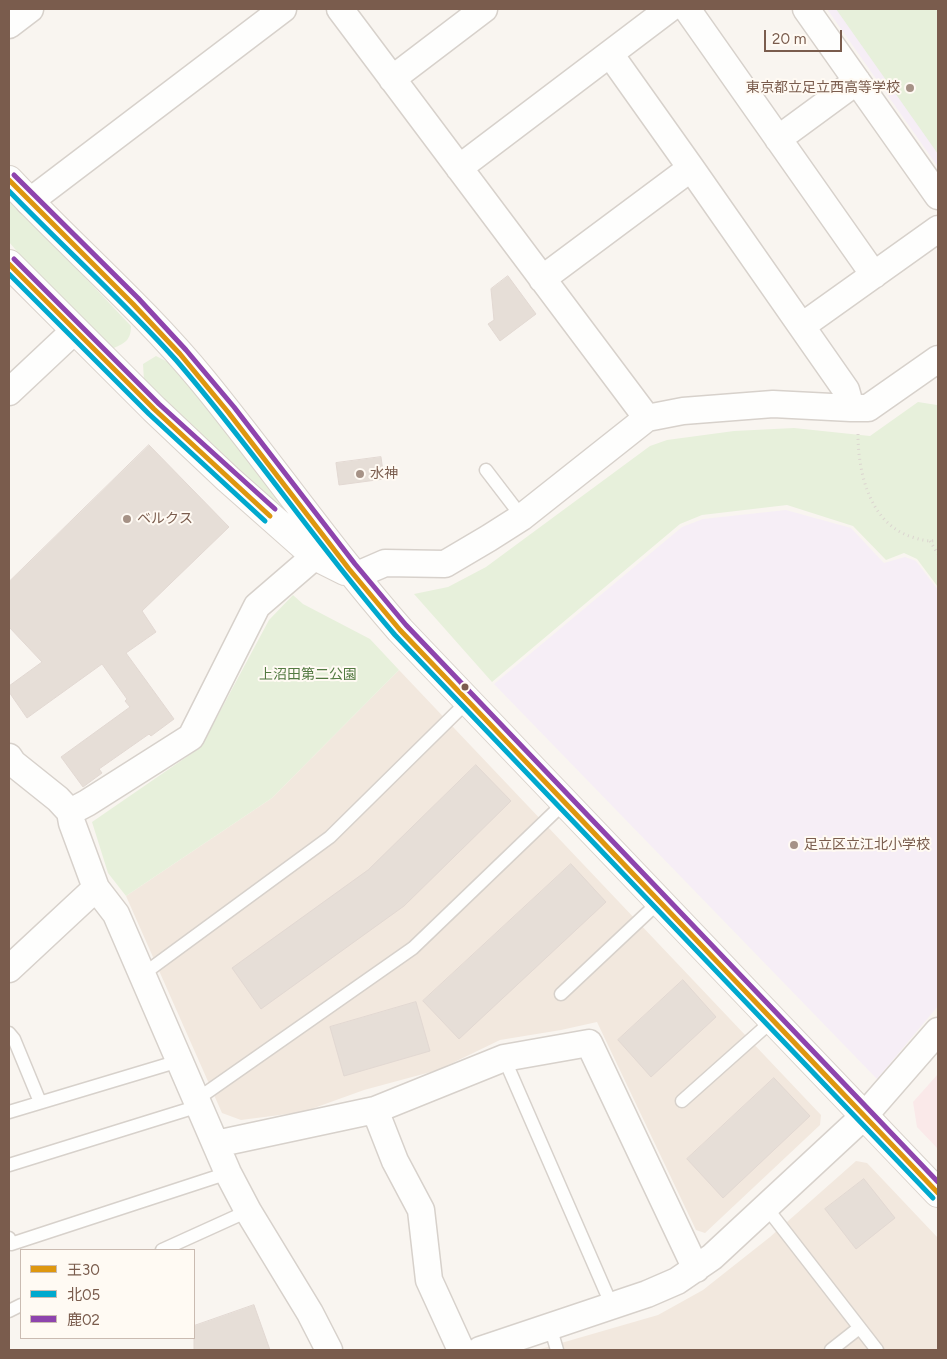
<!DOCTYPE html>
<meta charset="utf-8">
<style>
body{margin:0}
#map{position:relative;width:947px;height:1359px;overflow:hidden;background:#f9f5f0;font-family:Figtree,"Noto Sans JP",sans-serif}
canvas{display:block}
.frame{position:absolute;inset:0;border:10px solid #7a5c4d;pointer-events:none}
.legend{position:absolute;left:20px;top:1249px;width:175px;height:90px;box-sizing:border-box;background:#fffaf3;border:1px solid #cabbb1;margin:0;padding:6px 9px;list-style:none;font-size:15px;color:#7a5c4d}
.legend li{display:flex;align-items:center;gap:10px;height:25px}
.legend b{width:25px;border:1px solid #cabbb1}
.scale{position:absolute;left:764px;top:30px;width:78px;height:22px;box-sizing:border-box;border:2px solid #7a5c4d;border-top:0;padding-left:6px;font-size:15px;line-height:18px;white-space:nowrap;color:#7a5c4d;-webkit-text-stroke:4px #fffaf3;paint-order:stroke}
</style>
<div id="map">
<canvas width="947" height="1359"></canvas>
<div class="frame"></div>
<ul class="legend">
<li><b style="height:6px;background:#de970f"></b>王30</li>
<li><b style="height:6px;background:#00a9ce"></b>北05</li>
<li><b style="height:6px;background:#8e44ad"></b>鹿02</li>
</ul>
<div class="scale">20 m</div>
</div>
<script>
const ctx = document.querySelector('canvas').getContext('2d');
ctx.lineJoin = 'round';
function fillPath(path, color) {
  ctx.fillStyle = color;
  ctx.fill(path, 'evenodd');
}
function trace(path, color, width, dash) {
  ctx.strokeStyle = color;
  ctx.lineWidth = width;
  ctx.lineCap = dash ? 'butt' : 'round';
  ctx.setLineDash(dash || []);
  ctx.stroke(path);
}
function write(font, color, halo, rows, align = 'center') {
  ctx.font = font + ' Figtree,"Noto Sans JP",sans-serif';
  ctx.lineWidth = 4;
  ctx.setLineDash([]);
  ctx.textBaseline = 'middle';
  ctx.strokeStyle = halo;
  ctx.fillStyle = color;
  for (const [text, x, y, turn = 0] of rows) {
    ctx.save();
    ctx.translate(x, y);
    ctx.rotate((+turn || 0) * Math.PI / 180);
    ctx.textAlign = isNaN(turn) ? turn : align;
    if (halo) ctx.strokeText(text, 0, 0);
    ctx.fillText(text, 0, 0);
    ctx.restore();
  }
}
fillPath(new Path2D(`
 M 399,670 L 821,1115 L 820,1125 L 705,1233 L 696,1230 L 597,1022 L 561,1030 L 500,1040 L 438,1070 L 364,1090 L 303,1112 L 241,1120 L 222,1113 L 126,896 L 272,798 Z
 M 856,1161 L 867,1163 L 938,1238 L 938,1350 L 537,1350 L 658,1315 L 703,1290 L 770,1237 Z`), '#f2e8de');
fillPath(new Path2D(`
 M 827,9 L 938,9 L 938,167 Z
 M 786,510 L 851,528 L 884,563 L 905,557 L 916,561 L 938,590 L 938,1006 L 877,1079 L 494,684 L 682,527 L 703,519 Z`), '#f6eef6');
fillPath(new Path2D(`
 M 938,1074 L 938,1149 L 917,1127 L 913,1102 Z`), '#fae9e9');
fillPath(new Path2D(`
 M 836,9 L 938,9 L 938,154 Z
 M 9,197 L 131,326 C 131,340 125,343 114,348 L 105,346 L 27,263 L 9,242 Z
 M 156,356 L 174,365 L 299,523 L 170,410 L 144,381 L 143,364 Z
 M 918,402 L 937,405 L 938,406 L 938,587 L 917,559 L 904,553 L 886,560 L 853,526 L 787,505 L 702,515 L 680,524 L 492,682 L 414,594 L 448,587 L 486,567 L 650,446 L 667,440 L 734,431 L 794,428 L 870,436 Z
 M 293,595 L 303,604 L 370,639 L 399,670 L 272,798 L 126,896 L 108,873 L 92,822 L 201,747 L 269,620 Z`), '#e7f0db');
const building = new Path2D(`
 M 508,276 L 536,314 L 500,341 L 488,324 L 494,320 L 491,289 Z
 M 149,445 L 229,527 L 142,611 L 156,632 L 126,653 L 174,719 L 151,736 L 149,734 L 99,769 L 102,773 L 83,787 L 61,757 L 130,707 L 125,701 L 127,699 L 102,664 L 27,718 L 9,692 L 9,686 L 42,662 L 9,627 L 9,582 Z
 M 381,457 L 384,479 L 339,485 L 336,463 Z
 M 476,765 L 511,801 L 404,906 L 261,1009 L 232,968 L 368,870 Z
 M 571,864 L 606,902 L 459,1039 L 423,1001 Z
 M 683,980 L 716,1017 L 651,1077 L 618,1040 Z
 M 416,1002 L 430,1051 L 344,1076 L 330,1027 Z
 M 774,1078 L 810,1116 L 723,1198 L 687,1159 Z
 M 864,1179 L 895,1218 L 856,1249 L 825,1209 Z
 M 254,1305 L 270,1350 L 194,1350 L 194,1326 Z`);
fillPath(building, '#e6ded7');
trace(building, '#e2d8d2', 1);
const lane = new Path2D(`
 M 486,470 L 522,517
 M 142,975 L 330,837 L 468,701
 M 561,994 L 660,901
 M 9,1033 L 14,1039 L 40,1102
 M 504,1058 L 612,1306
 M 196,1100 L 413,948 L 565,802
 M 682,1101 L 773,1020
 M 9,1112 L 179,1061
 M 9,1165 L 199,1106
 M 766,1207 L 877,1350
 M 9,1238 L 11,1244 L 228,1173
 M 162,1250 L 248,1211
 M 9,1311 L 21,1305
 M 550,1326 L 557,1350
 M 831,1350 L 859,1328`);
const street = new Path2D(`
 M 340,9 L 647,418
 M 687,9 L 874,275
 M 806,9 L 938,196
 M 9,25 L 30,9
 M 610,54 L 691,168 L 846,390 L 851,408
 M 392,79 L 484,9
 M 778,139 L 857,81
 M 459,168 L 669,9
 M 29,202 L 283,9
 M 542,279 L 691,168
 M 802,326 L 938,229
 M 9,392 L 75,330
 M 355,576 L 385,563 L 445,564 L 489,538 L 522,517 L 647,418 L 683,411 L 773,404 L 851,408 L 868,408 L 938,359
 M 9,757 L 13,763 L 58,799 L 70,812 L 72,823 L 96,888 L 116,914 L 228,1173 L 248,1211 L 310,1313 L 329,1350
 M 70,812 L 87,803 L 191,737 L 257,606 L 315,556
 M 9,969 L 96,888
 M 375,1110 L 395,1161 L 421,1210 L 429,1280 L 461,1350
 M 216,1144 L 375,1110 L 504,1058 L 589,1043 L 696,1269
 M 480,1350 L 647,1294 L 677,1281 L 712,1257 L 864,1116 L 938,1031`);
const secondary = new Path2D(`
 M 9,180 C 73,248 144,309 203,381 C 270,463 330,550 400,630 L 938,1193
 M 9,264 L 154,409 L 228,479 L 315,556 L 345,571`);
trace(lane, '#d7d1cb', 15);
trace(street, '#d7d1cb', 29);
trace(secondary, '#d9d2cb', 30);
trace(new Path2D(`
 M 858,434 C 858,473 870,524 912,537 C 921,540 929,542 938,540
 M 930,541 L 938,554`), '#dcd5d0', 3, [1, 4]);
trace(lane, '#fefefd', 12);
trace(street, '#fefefd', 26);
trace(secondary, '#fefefd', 28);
trace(new Path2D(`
 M 9,180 L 133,304 L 180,354 L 228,412 L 349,569 L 400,630 L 938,1193
 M 9,264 L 154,409 L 270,516`), '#de970f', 5);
trace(new Path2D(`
 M 9,191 C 64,248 123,301 176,360 C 253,449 318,546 395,635 L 933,1198
 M 9,274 L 149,414 L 265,521`), '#00a9ce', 5);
trace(new Path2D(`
 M 14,175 L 138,298 L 186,350 L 234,407 L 355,564 L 406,625 L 938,1182
 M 14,259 L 159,404 L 275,509`), '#8e44ad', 5);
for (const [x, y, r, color] of [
 [910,88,5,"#a69286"],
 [360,474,5,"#a69286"],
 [127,519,5,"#a69286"],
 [465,687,4.5,"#7a5c4d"],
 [794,845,5,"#a69286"]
]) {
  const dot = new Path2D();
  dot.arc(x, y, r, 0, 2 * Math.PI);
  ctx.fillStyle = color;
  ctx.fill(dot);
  trace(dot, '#fffaf3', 2);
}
write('14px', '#7a5c4d', '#fffaf3', [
 ["東京都立足立西高等学校",900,88,"right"],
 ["水神",370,474],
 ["ベルクス",137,519],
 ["足立区立江北小学校",804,845]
], 'left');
write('14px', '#537a41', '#fffaf3', [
 ["上沼田第二公園",308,675]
]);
</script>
